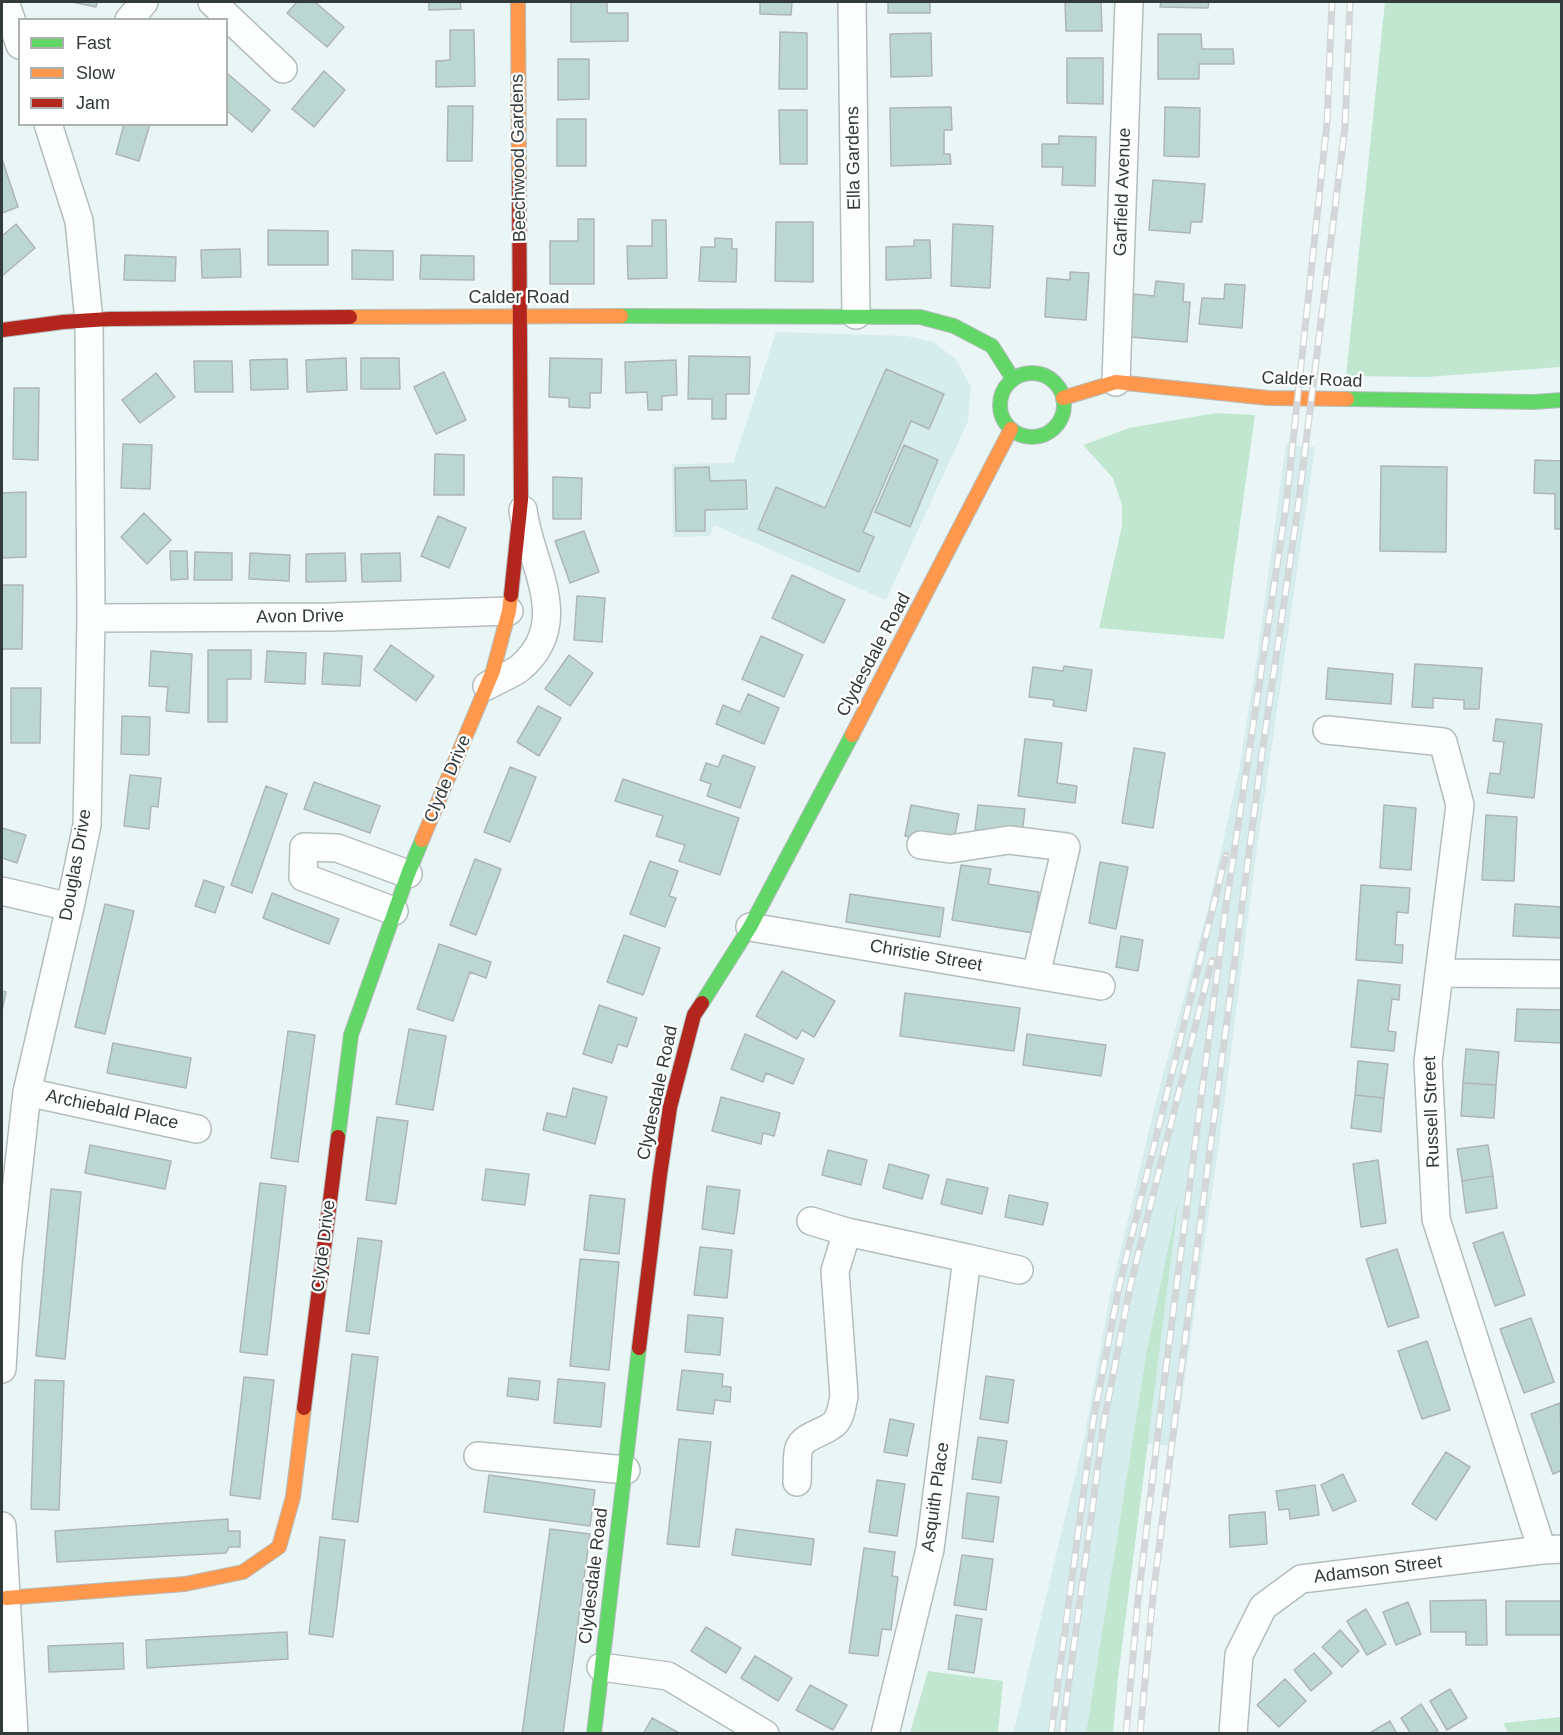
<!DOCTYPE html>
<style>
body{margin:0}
#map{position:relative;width:1563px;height:1735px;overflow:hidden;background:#eaf6f6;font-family:Helvetica,sans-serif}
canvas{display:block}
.frame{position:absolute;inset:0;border:3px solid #323b3a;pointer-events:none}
.legend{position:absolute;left:18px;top:18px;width:210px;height:108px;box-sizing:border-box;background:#fff;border:2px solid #adb1b0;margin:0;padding:8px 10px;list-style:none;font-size:18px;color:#323b3a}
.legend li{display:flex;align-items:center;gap:12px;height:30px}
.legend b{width:30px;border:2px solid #adb1b0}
</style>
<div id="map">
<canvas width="1563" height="1735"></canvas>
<div class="frame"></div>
<ul class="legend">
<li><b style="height:8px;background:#63d668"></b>Fast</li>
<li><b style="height:8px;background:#ff974d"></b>Slow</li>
<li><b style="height:8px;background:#b3261e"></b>Jam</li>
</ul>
</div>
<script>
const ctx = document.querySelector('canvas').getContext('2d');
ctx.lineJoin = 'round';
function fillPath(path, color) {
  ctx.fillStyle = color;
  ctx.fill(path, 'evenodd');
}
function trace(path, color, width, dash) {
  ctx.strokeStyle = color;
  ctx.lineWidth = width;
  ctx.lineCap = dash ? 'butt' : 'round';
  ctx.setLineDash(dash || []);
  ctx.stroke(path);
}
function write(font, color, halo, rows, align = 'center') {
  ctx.font = font + ' Helvetica,sans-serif';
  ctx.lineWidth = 4.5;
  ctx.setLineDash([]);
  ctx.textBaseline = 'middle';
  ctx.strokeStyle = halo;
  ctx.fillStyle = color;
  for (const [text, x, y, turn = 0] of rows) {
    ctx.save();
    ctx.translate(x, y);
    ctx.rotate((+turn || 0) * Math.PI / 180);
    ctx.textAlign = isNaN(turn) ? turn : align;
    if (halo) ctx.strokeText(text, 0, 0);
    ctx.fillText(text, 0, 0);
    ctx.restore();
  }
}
fillPath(new Path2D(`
 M 776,332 L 907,336 L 933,342 L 956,359 L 971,387 L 968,421 L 886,600 L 714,525 L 710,536 L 673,537 L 672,464 L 733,463 Z
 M 1286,444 L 1305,447 L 1315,447 L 1257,848 L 1222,1122 L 1175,1446 L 1147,1444 L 1178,1207 L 1147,1349 L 1086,1733 L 1013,1734 L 1084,1439 L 1110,1295 L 1157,1097 L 1208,908 L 1239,770 L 1256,664 Z`), '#d6eded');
fillPath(new Path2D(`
 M 1385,2 L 1561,2 L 1561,367 L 1427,377 L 1346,376 Z
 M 1216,413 L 1255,415 L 1224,639 L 1099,628 L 1122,526 L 1122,505 L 1113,478 L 1083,445 L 1129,428 Z
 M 1179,1197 L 1118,1678 L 1113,1733 L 1086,1733 L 1147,1349 Z
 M 928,1671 L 1003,1681 L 998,1733 L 910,1733 Z
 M 1561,1717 L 1561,1733 L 1508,1733 L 1503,1723 Z`), '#c2e7d1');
const building = new Path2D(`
 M 72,2 L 97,2 L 96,7 Z
 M 297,2 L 315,2 L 344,27 L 327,47 L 287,13 Z
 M 429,2 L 460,2 L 461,9 L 429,10 Z
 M 571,2 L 607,2 L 607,13 L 628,13 L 628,41 L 571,42 Z
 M 760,2 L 792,2 L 791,15 L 760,14 Z
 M 888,2 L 930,2 L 930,13 L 888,13 Z
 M 1065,2 L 1101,2 L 1102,31 L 1066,31 Z
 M 1161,2 L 1209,2 L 1208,8 L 1160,7 Z
 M 450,30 L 474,30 L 475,86 L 436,87 L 436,61 L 450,60 Z
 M 780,32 L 807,33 L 807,89 L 779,89 Z
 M 931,33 L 932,76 L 891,77 L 890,34 Z
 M 1158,34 L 1201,34 L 1202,49 L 1233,49 L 1234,64 L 1199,64 L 1199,79 L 1158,79 Z
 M 1067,58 L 1103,58 L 1103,104 L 1067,103 Z
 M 558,59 L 589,59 L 589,99 L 558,100 Z
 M 324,71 L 345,90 L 314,127 L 292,109 Z
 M 228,74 L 270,110 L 252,132 L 226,110 L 226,76 Z
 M 448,106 L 473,106 L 472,161 L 447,161 Z
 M 951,107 L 952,130 L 944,130 L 944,154 L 950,154 L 951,164 L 891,166 L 890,108 Z
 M 1165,107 L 1200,108 L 1199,157 L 1164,156 Z
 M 779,110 L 807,110 L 807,164 L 780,164 Z
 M 557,119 L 586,119 L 586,166 L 557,166 Z
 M 124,124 L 150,124 L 139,161 L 116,154 Z
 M 1059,136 L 1096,137 L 1095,186 L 1062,185 L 1063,167 L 1042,167 L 1042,144 L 1059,144 Z
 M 2,159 L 18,207 L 2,213 Z
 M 1153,180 L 1205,184 L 1202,222 L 1191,222 L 1190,233 L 1149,230 Z
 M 578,219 L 594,219 L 594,284 L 550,284 L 550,241 L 578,241 Z
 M 652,220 L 666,220 L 667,278 L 628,279 L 627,246 L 652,246 Z
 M 776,222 L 813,222 L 813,282 L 775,281 Z
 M 16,224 L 35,248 L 2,276 L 2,236 Z
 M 953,224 L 993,226 L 990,288 L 951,286 Z
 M 268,230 L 328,231 L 328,265 L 268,265 Z
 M 715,238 L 732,239 L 732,249 L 737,249 L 736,282 L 699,281 L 701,247 L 715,247 Z
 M 914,240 L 930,240 L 931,278 L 886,280 L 886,247 L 914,246 Z
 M 240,249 L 241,277 L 202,278 L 201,250 Z
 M 352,250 L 393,251 L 393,280 L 352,279 Z
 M 125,255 L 176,257 L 175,281 L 124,280 Z
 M 421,255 L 474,256 L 474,280 L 420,279 Z
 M 1070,272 L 1089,273 L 1086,320 L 1045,317 L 1047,278 L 1070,280 Z
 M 1156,281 L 1184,284 L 1183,302 L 1190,302 L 1187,342 L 1130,337 L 1134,294 L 1154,296 Z
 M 1225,284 L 1245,285 L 1242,328 L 1199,324 L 1202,298 L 1224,299 Z
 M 689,356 L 750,357 L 749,394 L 726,394 L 726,419 L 712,419 L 712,399 L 688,399 Z
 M 346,358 L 347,390 L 307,392 L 306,360 Z
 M 361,358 L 399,358 L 400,389 L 361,389 Z
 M 550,358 L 602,359 L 601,393 L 590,393 L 590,408 L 569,407 L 569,398 L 549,397 Z
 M 287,359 L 288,389 L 251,390 L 250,360 Z
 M 676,360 L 677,395 L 662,396 L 662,410 L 648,410 L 647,392 L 626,393 L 625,362 Z
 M 194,361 L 232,361 L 233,392 L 195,392 Z
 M 886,369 L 944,394 L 929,429 L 911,421 L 863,532 L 874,537 L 859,572 L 758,529 L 776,487 L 825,508 Z
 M 444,372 L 466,420 L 436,434 L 414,387 Z
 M 156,373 L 175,397 L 140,423 L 122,400 Z
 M 14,388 L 39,388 L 38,460 L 13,459 Z
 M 123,444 L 152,445 L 150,489 L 121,488 Z
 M 904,445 L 938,460 L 910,527 L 875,512 Z
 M 435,454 L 464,455 L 464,495 L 434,495 Z
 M 1535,460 L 1562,461 L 1562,529 L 1555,529 L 1555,494 L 1534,493 Z
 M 1381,466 L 1447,467 L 1446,552 L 1380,551 Z
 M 709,467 L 710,481 L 746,480 L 747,509 L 705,510 L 705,531 L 676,531 L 675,468 Z
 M 553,477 L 582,478 L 581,519 L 553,519 Z
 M 26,492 L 26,557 L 2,558 L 2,493 Z
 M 144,513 L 171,540 L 147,564 L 121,537 Z
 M 438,516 L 466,528 L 449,568 L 421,556 Z
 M 584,531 L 599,572 L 570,583 L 555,541 Z
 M 170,551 L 187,551 L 188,579 L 171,580 Z
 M 195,552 L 232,553 L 232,580 L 194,580 Z
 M 250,553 L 290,555 L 289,581 L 249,579 Z
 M 345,553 L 346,581 L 306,582 L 306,554 Z
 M 400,553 L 401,581 L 362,582 L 361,554 Z
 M 792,575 L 845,600 L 824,643 L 772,618 Z
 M 2,585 L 23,585 L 22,649 L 2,649 Z
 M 577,596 L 605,598 L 602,642 L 574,640 Z
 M 761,636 L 803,655 L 784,697 L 742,679 Z
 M 391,645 L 434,676 L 416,701 L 374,670 Z
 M 208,650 L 251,650 L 251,679 L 227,679 L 227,722 L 208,722 Z
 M 151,651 L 192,654 L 189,713 L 166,711 L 168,687 L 149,686 Z
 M 267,651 L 306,653 L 305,684 L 265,682 Z
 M 324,653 L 362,656 L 360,686 L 322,684 Z
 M 569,655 L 593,673 L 570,706 L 545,689 Z
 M 1415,664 L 1482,668 L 1479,709 L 1464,709 L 1464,700 L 1433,698 L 1433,708 L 1412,707 Z
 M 1064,666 L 1092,670 L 1086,711 L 1053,706 L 1054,700 L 1029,697 L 1033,667 L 1063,671 Z
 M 1328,668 L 1393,674 L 1391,704 L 1326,699 Z
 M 11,688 L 41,688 L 40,743 L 11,743 Z
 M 748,694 L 779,708 L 764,744 L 716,724 L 723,705 L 740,712 Z
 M 538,706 L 561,718 L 539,756 L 517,742 Z
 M 122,716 L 150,717 L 149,755 L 121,754 Z
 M 1496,719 L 1542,724 L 1534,798 L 1487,793 L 1490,773 L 1500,774 L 1504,742 L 1493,741 Z
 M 1025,739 L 1062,743 L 1057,783 L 1077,786 L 1075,803 L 1018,796 Z
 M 1134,748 L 1165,753 L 1153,828 L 1122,823 Z
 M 723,755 L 755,767 L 740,808 L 707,796 L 711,784 L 700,780 L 706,763 L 718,767 Z
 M 510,767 L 536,777 L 510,842 L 484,832 Z
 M 130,775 L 161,778 L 158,807 L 151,806 L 149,829 L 124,826 Z
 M 623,779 L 739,818 L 720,875 L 679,861 L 685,845 L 656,836 L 663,816 L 615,801 Z
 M 314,782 L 380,806 L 370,833 L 304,809 Z
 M 266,786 L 287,794 L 252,893 L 231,885 Z
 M 911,805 L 959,814 L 953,845 L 905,836 Z
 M 978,805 L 1025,809 L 1022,834 L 975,830 Z
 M 1384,805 L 1416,808 L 1411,870 L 1380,868 Z
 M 1486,815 L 1517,817 L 1514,881 L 1482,880 Z
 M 2,828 L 26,835 L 17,863 L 2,858 Z
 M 475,859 L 501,869 L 476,935 L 450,925 Z
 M 650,861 L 678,871 L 669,896 L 676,898 L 665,927 L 630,914 Z
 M 1100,862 L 1128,867 L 1116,929 L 1089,923 Z
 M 961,865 L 991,869 L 988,884 L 1039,892 L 1033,933 L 952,920 Z
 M 204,880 L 224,887 L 215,913 L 195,906 Z
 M 1361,885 L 1410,888 L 1408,913 L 1397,912 L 1395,945 L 1403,945 L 1402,963 L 1356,960 Z
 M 272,893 L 339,919 L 329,944 L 263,918 Z
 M 850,894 L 944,908 L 940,937 L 846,922 Z
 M 105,904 L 134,911 L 105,1034 L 75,1027 Z
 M 1515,904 L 1562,907 L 1562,938 L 1513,936 Z
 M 624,935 L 660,948 L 643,995 L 607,982 Z
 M 1121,936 L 1143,940 L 1138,971 L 1116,967 Z
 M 439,944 L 491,962 L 486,978 L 470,972 L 453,1021 L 417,1009 Z
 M 782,971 L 835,1001 L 814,1037 L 802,1030 L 797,1039 L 756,1016 Z
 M 1358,980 L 1400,985 L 1399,1000 L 1392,999 L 1388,1031 L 1396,1032 L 1394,1051 L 1351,1047 Z
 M 2,991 L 6,992 L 2,1011 Z
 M 905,993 L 1020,1008 L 1014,1051 L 900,1036 Z
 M 599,1005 L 637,1018 L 627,1047 L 618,1044 L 612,1063 L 583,1054 Z
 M 1517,1009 L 1562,1010 L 1562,1043 L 1515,1041 Z
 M 409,1029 L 446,1036 L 433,1110 L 396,1104 Z
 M 288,1031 L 315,1035 L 298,1162 L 271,1158 Z
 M 745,1034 L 804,1059 L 793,1084 L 766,1073 L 763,1082 L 731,1069 Z
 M 1027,1034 L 1106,1045 L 1101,1076 L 1023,1065 Z
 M 113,1043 L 191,1058 L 186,1088 L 107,1073 Z
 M 1466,1049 L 1499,1052 L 1496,1085 L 1463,1083 Z
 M 1358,1061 L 1388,1064 L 1384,1098 L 1355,1095 Z
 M 1463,1083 L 1496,1085 L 1494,1118 L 1461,1116 Z
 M 573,1088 L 607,1097 L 595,1144 L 543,1130 L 547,1113 L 566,1117 Z
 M 1355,1095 L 1384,1098 L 1381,1132 L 1351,1128 Z
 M 721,1097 L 780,1113 L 774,1136 L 763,1133 L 761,1144 L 712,1131 Z
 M 377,1117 L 408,1121 L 396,1204 L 366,1200 Z
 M 90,1145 L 171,1161 L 165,1189 L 85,1173 Z
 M 1488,1145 L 1493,1176 L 1462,1181 L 1457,1149 Z
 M 828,1150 L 867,1160 L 861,1185 L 822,1175 Z
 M 1378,1160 L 1386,1223 L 1361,1227 L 1353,1164 Z
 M 889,1164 L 929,1175 L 922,1199 L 883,1188 Z
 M 486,1169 L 529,1174 L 525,1205 L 482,1200 Z
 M 1493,1176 L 1497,1208 L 1466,1213 L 1462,1181 Z
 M 947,1179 L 988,1188 L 982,1214 L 941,1204 Z
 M 260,1183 L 286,1186 L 267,1355 L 240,1352 Z
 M 707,1186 L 740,1190 L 734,1234 L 702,1229 Z
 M 51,1189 L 81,1192 L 65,1359 L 36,1356 Z
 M 590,1195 L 625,1199 L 619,1254 L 584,1250 Z
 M 1009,1195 L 1048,1203 L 1043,1225 L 1005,1217 Z
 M 1503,1232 L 1525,1295 L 1495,1306 L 1473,1243 Z
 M 358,1238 L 382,1241 L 369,1334 L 346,1331 Z
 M 700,1247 L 732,1250 L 727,1298 L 694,1295 Z
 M 1397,1249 L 1419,1317 L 1388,1327 L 1366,1259 Z
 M 580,1259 L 619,1262 L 609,1370 L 570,1366 Z
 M 688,1315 L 723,1318 L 720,1355 L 685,1352 Z
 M 1531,1318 L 1554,1382 L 1524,1393 L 1500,1329 Z
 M 1427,1341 L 1450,1410 L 1422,1419 L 1398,1351 Z
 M 352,1354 L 378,1357 L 358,1522 L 332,1519 Z
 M 682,1370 L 723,1374 L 722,1386 L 731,1387 L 730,1402 L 715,1400 L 713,1414 L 677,1410 Z
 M 986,1376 L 1014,1380 L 1008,1423 L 980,1419 Z
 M 244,1377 L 274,1380 L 260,1499 L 230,1495 Z
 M 509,1378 L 540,1381 L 538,1400 L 507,1396 Z
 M 558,1379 L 605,1383 L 601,1427 L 554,1423 Z
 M 35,1380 L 64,1381 L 59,1510 L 31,1509 Z
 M 1560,1403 L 1562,1470 L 1553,1474 L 1531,1414 Z
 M 890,1419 L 914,1424 L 907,1456 L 884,1452 Z
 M 978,1437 L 1007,1441 L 1001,1483 L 972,1479 Z
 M 679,1439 L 711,1442 L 699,1547 L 667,1544 Z
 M 1446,1452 L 1470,1467 L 1436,1520 L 1412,1504 Z
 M 1343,1474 L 1356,1501 L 1333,1511 L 1321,1485 Z
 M 489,1475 L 595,1490 L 590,1526 L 484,1512 Z
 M 877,1480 L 905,1484 L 897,1536 L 869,1532 Z
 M 1315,1485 L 1319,1515 L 1290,1519 L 1289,1509 L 1279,1510 L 1276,1491 Z
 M 967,1493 L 999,1497 L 993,1542 L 962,1538 Z
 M 1265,1512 L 1267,1544 L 1230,1547 L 1229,1515 Z
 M 228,1519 L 228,1531 L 240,1531 L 240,1547 L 229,1547 L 226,1553 L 57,1562 L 55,1531 Z
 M 550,1529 L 590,1534 L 563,1734 L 522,1734 Z
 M 736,1529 L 814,1539 L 811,1565 L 732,1555 Z
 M 320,1537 L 345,1540 L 333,1637 L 309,1634 Z
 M 864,1548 L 895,1552 L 892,1576 L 898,1577 L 891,1630 L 882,1629 L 878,1656 L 849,1653 Z
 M 962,1555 L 993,1559 L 986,1610 L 954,1605 Z
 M 1486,1600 L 1487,1645 L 1466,1645 L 1466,1632 L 1431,1632 L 1430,1601 Z
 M 1506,1601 L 1562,1601 L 1562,1635 L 1506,1635 Z
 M 1408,1602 L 1421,1634 L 1396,1645 L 1383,1612 Z
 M 1366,1609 L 1386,1644 L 1367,1655 L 1347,1621 Z
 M 956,1615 L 982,1619 L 974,1673 L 948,1669 Z
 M 706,1627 L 741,1648 L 726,1673 L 691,1651 Z
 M 1340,1630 L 1359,1651 L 1342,1667 L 1322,1647 Z
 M 287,1632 L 288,1659 L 147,1668 L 146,1640 Z
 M 123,1643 L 124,1669 L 49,1672 L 48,1646 Z
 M 1314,1653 L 1332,1673 L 1311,1691 L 1294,1670 Z
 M 755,1656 L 792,1678 L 778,1701 L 741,1678 Z
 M 1285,1679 L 1306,1701 L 1279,1727 L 1257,1705 Z
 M 810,1685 L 847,1705 L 833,1730 L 796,1710 Z
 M 1450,1689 L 1467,1718 L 1447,1730 L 1430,1701 Z
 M 1421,1704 L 1438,1731 L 1434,1734 L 1411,1734 L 1401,1718 Z
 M 652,1718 L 681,1734 L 643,1734 Z
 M 1390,1721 L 1397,1734 L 1368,1734 Z`);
fillPath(building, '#bcd7d1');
trace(building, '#aeb6b5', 1.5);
const street = new Path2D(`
 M 5,2 L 20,45
 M 212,2 L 283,69
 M 852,2 L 856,315
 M 129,20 L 144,2
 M 1116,382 L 1129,2
 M 91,618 L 330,617 L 509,611
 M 487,686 C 497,680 511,675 520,668 C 574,622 530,565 523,510
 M 1327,730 L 1443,742 L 1460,805 L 1428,1062 L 1436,1219 L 1542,1550
 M 921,845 L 950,849 L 1009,840 L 1066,847 L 1036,975
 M 2,891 L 70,907
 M 394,911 L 303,877 L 304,847 L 337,848 L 408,874
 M 750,927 L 1101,986
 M 1439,973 L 1562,974
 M 27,1092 L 197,1129
 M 811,1221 L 847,1232
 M 967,1258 L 1019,1270
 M 2,1369 L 8,1263 L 27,1092 L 70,907 L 87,825 L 91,618 L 89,321 L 79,221 L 48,124
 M 478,1456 L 626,1470
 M 797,1482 C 798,1472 796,1457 799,1448 C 804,1435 825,1433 835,1423 C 841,1416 842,1406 844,1396 L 835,1271 L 847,1232 L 967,1258 L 930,1549 L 885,1734
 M 2,1526 L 14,1734
 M 601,1667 L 668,1676 L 765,1734
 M 1233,1734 L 1239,1655 L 1263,1607 L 1301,1579 L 1542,1550 L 1562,1549`);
const fast = new Path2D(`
 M 621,316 L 920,317 L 954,326 L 992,346 L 1013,379
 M1000 405a32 32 0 1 1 64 0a32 32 0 1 1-64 0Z
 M 1347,399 L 1534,402 L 1562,400
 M 702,1003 L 750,927 L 852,735
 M 338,1137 L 351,1035 L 408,874 L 422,840
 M 594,1734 L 639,1348`);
const slow = new Path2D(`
 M 518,2 L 519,180
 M 350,317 L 621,316
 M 1063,398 L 1116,382 L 1268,398 L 1347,399
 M 852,735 L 1011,429
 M 422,840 L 493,671 L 509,611 L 511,595
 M 6,1598 L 185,1584 L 243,1572 L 279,1547 L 293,1497 L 304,1408`);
const jam = new Path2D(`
 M 2,330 L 63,322 L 109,319 L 350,317
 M 511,595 L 521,500 L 519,180
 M 639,1348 L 660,1174 L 670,1107 L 694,1015 L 702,1003
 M 304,1408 L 338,1137`);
trace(street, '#b4bdbd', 30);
trace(fast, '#b4bdbd', 16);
trace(slow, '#b4bdbd', 16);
trace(jam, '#b4bdbd', 16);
trace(street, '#fcfefe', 27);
trace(fast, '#63d668', 14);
trace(slow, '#ff974d', 14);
trace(jam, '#b3261e', 14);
const rail = new Path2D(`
 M 1051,1734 L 1093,1422 L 1119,1287 L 1226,855
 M 1062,1734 L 1104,1422 L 1130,1287 L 1212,960
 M 1126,1734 L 1138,1600 L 1165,1375 L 1226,906 L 1286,506 L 1327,123 L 1332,2
 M 1140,1734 L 1153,1596 L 1180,1378 L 1262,753 L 1298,507 L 1345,127 L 1350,2`);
trace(rail, '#d4d7d7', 7);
trace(rail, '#fff', 4.5, [14]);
write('18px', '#323b3a', '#fff', [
 ["Beechwood Gardens",519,158,-91],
 ["Ella Gardens",854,158,-91],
 ["Garfield Avenue",1123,192,-88],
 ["Calder Road",519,298],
 ["Calder Road",1312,380,2],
 ["Avon Drive",300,617,-1],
 ["Clydesdale Road",874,655,-62],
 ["Clyde Drive",448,779,-67],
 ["Douglas Drive",76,865,-80],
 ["Christie Street",926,956,10],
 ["Clydesdale Road",658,1093,-78],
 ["Archiebald Place",112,1110,12],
 ["Russell Street",1432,1112,-92],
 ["Clyde Drive",324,1246,-83],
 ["Asquith Place",936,1497,-82],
 ["Adamson Street",1378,1570,-7],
 ["Clydesdale Road",594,1576,-83]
]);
</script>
